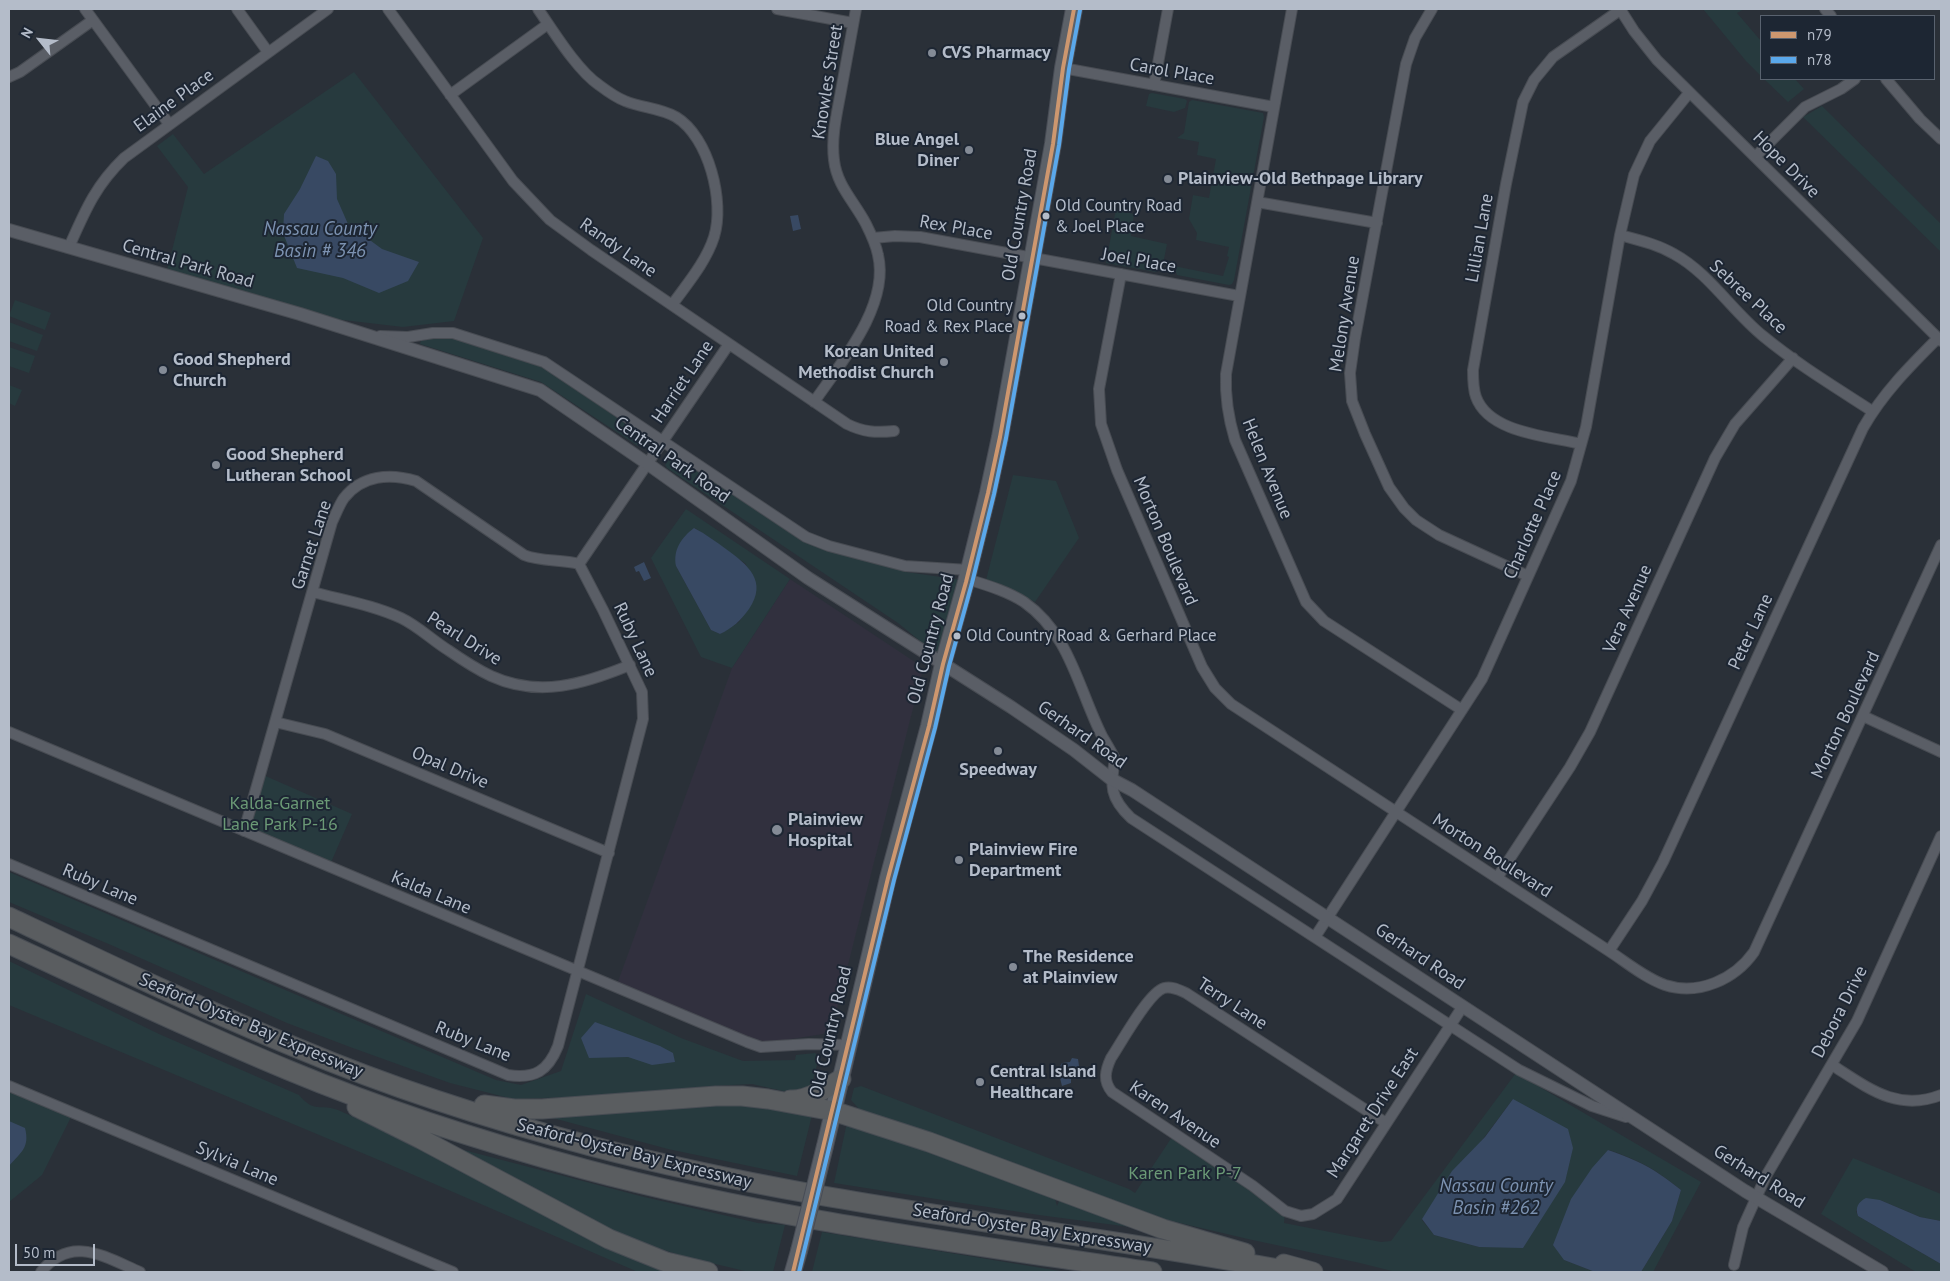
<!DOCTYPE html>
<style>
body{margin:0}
#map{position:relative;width:1950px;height:1281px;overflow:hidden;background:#2a3038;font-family:"PT Sans",sans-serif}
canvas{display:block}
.frame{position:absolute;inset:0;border:10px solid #b4bcc9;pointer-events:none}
.legend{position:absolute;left:1760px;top:15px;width:175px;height:65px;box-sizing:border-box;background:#1d2633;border:1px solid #59626f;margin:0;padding:6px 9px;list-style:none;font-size:15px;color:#b4bcc9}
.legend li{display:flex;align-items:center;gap:10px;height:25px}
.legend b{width:25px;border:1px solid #59626f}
.north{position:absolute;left:15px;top:15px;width:50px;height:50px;-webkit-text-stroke:4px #1d2633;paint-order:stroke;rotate:299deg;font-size:14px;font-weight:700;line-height:20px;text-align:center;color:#b4bcc9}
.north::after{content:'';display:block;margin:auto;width:18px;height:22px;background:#b4bcc9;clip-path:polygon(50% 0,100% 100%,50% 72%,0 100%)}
.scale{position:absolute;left:15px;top:1244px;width:80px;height:22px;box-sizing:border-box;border:2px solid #b4bcc9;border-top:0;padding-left:6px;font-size:15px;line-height:18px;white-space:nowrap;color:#b4bcc9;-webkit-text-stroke:4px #1d2633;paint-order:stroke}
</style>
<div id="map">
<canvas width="1950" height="1281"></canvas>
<div class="frame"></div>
<ul class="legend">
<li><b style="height:6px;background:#cd976f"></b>n79</li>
<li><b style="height:6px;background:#5aa8eb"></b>n78</li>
</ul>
<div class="north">N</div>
<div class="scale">50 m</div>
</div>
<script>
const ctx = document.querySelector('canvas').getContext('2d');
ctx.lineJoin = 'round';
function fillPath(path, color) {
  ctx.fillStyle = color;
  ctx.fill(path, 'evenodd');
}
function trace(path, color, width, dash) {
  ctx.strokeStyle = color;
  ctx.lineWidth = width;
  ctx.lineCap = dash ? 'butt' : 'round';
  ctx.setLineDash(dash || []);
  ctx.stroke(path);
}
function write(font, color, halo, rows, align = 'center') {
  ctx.font = font + ' "PT Sans",sans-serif';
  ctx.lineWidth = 4;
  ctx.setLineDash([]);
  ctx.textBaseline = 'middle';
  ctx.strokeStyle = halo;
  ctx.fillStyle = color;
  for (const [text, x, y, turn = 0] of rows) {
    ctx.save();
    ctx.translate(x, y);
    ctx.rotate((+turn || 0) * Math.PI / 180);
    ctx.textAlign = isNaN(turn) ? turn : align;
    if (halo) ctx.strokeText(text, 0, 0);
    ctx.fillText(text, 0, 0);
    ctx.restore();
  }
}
fillPath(new Path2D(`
 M 790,579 L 918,664 L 922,673 L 833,1024 L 823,1034 L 760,1044 L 616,987 L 732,668 Z`), '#31303e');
fillPath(new Path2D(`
 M 1703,9 L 1744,9 L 1737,13 L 1761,41 L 1761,76 L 1746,61 Z
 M 354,72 L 483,238 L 454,321 L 403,327 L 326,318 L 166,274 L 188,187 L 157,146 L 173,134 L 204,174 Z
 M 1764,79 L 1795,79 L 1804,89 L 1788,102 Z
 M 1152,93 L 1185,99 L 1187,101 L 1185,108 L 1174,112 L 1146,106 L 1149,94 Z
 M 1192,100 L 1263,113 L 1264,117 L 1234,280 L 1232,284 L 1229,285 L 1177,275 L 1174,266 L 1223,276 L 1229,257 L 1227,256 L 1229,247 L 1196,240 L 1197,233 L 1189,219 L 1193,195 L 1209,198 L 1216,159 L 1197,155 L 1199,142 L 1177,138 L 1184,133 L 1189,102 Z
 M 1822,106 L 1941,224 L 1941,252 L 1803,117 Z
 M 1119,206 L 1125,207 L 1124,212 L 1134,214 L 1131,236 L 1167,244 L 1163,264 L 1156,272 L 1106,263 L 1116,209 Z
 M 15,300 L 51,313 L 45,330 L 9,316 Z
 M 9,322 L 43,335 L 37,351 L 9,341 Z
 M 440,337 L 459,340 L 544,368 L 644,436 L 638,446 L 541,382 L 420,344 L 421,341 Z
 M 9,347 L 35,356 L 29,373 L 9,366 Z
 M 9,385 L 22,390 L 15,406 L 9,403 Z
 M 672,455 L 675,455 L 801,540 L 906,572 L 962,580 L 941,658 L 898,623 L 667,468 L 665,465 Z
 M 1013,475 L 1056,481 L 1079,538 L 1035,602 L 986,580 Z
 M 686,509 L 790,579 L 732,668 L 701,657 L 651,558 ZM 695,528 L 746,564 L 750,606 L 739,622 L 720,634 L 711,630 L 676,566 Z
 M 261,774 L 352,814 L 329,867 L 244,831 Z
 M 9,872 L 496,1080 L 521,1085 L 561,1071 L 586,994 L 681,1038 L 743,1061 L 795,1060 L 796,1055 L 815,1053 L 819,1057 L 812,1084 L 810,1088 L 796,1094 L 752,1084 L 709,1086 L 605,1096 L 513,1099 L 450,1083 L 350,1047 L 287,1023 L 111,945 L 9,902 Z
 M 9,961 L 159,1034 L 299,1095 C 315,1114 320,1103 338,1110 C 352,1116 366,1123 379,1129 L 663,1272 L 638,1272 L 386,1163 L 9,1005 Z
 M 1516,1073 L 1701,1182 L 1653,1272 L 1641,1272 L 1672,1221 L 1681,1190 C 1655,1169 1641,1161 1609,1150 L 1564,1260 L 1595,1272 L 1396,1272 L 1360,1263 L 1248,1239 L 1142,1214 L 860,1110 L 851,1100 L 854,1088 L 861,1086 L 1129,1189 L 1135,1193 L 1174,1134 L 1285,1211 L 1284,1223 L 1381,1242 L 1391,1241 ZM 1513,1099 L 1479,1247 L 1434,1235 L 1422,1220 Z
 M 9,1091 L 71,1117 L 42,1175 L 9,1202 Z
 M 721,1100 L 812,1115 L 797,1176 L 668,1149 L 538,1114 Z
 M 849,1125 L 876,1131 L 1051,1196 L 1055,1199 L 1057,1206 L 1061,1197 L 1133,1226 L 1130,1227 L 1039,1215 L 834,1183 L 846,1127 Z
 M 456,1148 L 644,1197 L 758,1223 L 785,1225 L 773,1272 L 749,1272 L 686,1257 L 617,1235 Z
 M 1853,1158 L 1941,1194 L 1941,1221 L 1920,1217 L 1880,1200 L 1856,1211 L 1858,1216 L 1941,1264 L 1941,1272 L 1916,1272 L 1821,1214 Z
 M 822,1232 L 1066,1272 L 812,1272 Z`), '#273a3e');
fillPath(new Path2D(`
 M 316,156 L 328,161 L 336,174 L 337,199 L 348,224 L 382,249 L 419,262 L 408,281 L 379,293 L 343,278 L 297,268 L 283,233 L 284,214 L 300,189 Z
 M 798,215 L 801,229 L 793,231 L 790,216 Z
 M 694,528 C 706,534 716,542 726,549 C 748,565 768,581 749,609 C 741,620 733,628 720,634 L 711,630 L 676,566 C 673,550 681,538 694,528 Z
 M 644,562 L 651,578 L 644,581 L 639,571 L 636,572 L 634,567 Z
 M 595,1022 L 660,1046 L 673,1053 L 675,1062 L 652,1065 L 628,1057 L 589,1058 L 581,1038 Z
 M 1072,1058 L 1078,1059 L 1079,1066 L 1075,1071 L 1071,1073 L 1071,1083 L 1062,1086 L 1058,1070 L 1062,1063 L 1070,1062 Z
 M 1513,1099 L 1568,1129 L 1573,1148 L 1565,1182 L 1523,1248 L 1479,1247 L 1434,1235 L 1422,1219 L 1452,1171 L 1485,1137 Z
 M 9,1121 L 25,1128 C 30,1148 21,1152 9,1166 Z
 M 1608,1150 C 1640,1161 1655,1169 1681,1190 L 1672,1221 L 1641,1272 L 1595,1272 L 1564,1260 L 1553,1245 L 1571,1199 L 1592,1168 Z
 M 1866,1198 L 1880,1200 L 1920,1217 L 1941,1221 L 1941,1264 L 1858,1216 C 1855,1208 1858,1202 1866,1198 Z`), '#384963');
const minor = new Path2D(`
 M 85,9 L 169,124
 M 237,9 L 268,52
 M 388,9 L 513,181 L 550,220 L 591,250 L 847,424 C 863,432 876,433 894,431
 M 538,9 C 554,32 577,70 599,85 C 607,91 617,98 625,101 C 642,108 660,108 676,117 C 709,137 725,202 714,237 C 706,262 687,284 672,305
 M 777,9 L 853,23
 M 1292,9 L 1226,374 C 1225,398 1228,417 1235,440 L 1306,602 L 1324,621 L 1462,710
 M 1432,9 L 1415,38 L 1406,64 L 1355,338 L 1350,373 L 1352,401 L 1365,434 L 1389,487 L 1404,508 L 1416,520 L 1439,535 L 1528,576
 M 1620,9 L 1634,31 L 1657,60 L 1941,341
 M 1825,9 L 1831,16
 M 1063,68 L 1274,107
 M 9,77 L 20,72 L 93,20
 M 1886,79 L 1920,119 L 1941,139
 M 1154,85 L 1168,9
 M 450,95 L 548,24
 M 1755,157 L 1805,107 L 1841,89 L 1855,79
 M 1257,202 L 1377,223
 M 1620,235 C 1638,240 1657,244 1674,254 C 1709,273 1732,311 1763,336 C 1797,364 1835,387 1872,411
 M 873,238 L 895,236 L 920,237 L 1239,296
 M 69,247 C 85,211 95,186 124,158 L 328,9
 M 1121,274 L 1099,389 L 1101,424 L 1117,470 L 1202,667 L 1215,688 L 1231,704 L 1609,951 C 1626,962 1645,978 1665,985 C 1699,996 1735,979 1754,952 L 1941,545
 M 380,336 L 408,337 L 433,333 L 453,333 L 544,362 L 806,537 L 829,546 L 905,566 L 969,570
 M 814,402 C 841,363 890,305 878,255 C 876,244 871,234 866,224 C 854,201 837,186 834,160 C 831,137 837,113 841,91 C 846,64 851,36 856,9
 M 1581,444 C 1548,436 1489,433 1476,397 C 1473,389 1473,379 1473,370 L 1506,184 L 1523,102 L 1534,80 L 1553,57 L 1620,10
 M 579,564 L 729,344
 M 967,579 C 986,585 1007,591 1024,602 C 1070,634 1078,688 1102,736 C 1106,743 1111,751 1115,759 C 1110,786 1110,798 1131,818 L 1519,1070 L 1592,1106 L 1626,1117
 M 313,592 C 342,600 373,605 401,618 C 418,626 432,640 448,650 C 461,659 476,669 491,676 C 539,698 584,684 630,665
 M 1863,716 L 1941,752
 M 275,722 L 325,734 L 609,853
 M 9,732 L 747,1042 L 761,1047 L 809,1044 L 849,1045
 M 244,831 L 332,522 C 336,514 339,505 344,498 C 362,475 390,473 416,481 L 524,555 C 541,562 561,559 579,564
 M 9,864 L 508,1075 C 535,1079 548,1071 558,1046 L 643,719 L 642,692 L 603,610 L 579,564
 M 1497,878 L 1570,767 L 1590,732 L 1715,458 L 1735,424 L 1793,358
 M 1315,937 L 1482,679 L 1571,481 L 1586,427 L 1620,235 L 1634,175 L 1650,141 L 1689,93
 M 1609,951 L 1642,901 L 1663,862 L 1863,428 C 1883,393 1910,366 1938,338
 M 1832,1065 C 1868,1088 1897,1112 1941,1095
 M 9,1086 L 453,1272
 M 1386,1123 L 1186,993 C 1179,990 1172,986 1164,988 C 1149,992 1121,1043 1111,1058 C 1105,1071 1103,1081 1112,1092 L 1253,1186 L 1285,1211 L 1301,1216 L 1313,1214 L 1337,1199 L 1463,1006
 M 1734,1265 L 1743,1227 L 1766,1176 L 1857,1021 L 1941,836
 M 41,1272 C 71,1234 105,1257 140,1272`);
const tertiary = new Path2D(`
 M 9,230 L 300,314 L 540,390 L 648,464 L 808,578 L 1011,707 L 1074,750 L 1111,779 L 1132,790 L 1745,1191 L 1882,1272`);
const primary = new Path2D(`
 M 825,1146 L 888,878 L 929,726 L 943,664 L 966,582 L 988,493 L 1000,437 L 1053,144 L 1063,68 L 1074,9
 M 793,1272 L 799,1251`);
const motorway = new Path2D(`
 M 9,917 C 104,962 200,1008 297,1048 C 392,1088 492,1120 591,1146 C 822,1207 1060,1228 1294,1272
 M 9,944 C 101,987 194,1031 288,1070 C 384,1110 484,1142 584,1169 C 770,1219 962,1243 1152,1272
 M 790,1100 C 807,1101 827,1088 841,1079
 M 484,1105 L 514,1109 L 542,1109 L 716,1096 L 742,1096 L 768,1099 L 833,1111 L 929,1142 L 1163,1229 L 1245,1253
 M 357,1107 L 421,1139 L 609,1239 L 666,1262 L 708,1272
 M 1284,1264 L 1313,1272`);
trace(minor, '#484c53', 12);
trace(tertiary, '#484c53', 14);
trace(primary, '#484c55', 18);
trace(motorway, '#474c53', 21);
trace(minor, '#5a5e66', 10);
trace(tertiary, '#5a5e66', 12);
trace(primary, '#5c6168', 16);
trace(motorway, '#5a5d60', 19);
const primaryBridge = new Path2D(`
 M 799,1251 L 825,1146`);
trace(primaryBridge, '#484c55', 18, []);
trace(primaryBridge, '#5c6168', 16);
trace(new Path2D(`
 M 793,1272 L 888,878 L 929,726 L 943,664 L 966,582 L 988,493 L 1000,437 L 1053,144 L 1063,68 L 1074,9`), '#cd976f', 4);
trace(new Path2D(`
 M 799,1272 L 894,880 L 935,728 L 949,666 L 972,583 L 994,494 L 1006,438 L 1059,145 L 1069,69 L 1080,10`), '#5aa8eb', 4);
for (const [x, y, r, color] of [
 [932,53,5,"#848b96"],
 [969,150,5,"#848b96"],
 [1168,179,5,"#848b96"],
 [1046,216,4.5,"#b4bcc9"],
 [1022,316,4.5,"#b4bcc9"],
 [944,362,5,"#848b96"],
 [163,370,5,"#848b96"],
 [216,465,5,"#848b96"],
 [957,636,4.5,"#b4bcc9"],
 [998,751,5,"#848b96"],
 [777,830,6,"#848b96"],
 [959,860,5,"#848b96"],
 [1013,967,5,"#848b96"],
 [980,1082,5,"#848b96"]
]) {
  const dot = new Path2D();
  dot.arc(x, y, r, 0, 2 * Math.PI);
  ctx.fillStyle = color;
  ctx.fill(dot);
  trace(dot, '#1d2633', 2);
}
write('17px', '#b4bcc9', '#1d2633', [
 ["Old Country Road",1055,206],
 ["& Joel Place",1055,227],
 ["Old Country",1013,306,"right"],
 ["Road & Rex Place",1013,327,"right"],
 ["Old Country Road & Gerhard Place",966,636]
], 'left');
write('bold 18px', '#b4bcc9', '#1d2633', [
 ["CVS Pharmacy",942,53],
 ["Blue Angel",959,140,"right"],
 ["Diner",959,161,"right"],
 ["Plainview-Old Bethpage Library",1178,179],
 ["Korean United",934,352,"right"],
 ["Methodist Church",934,373,"right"],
 ["Good Shepherd",173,360],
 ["Church",173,381],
 ["Good Shepherd",226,455],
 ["Lutheran School",226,476],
 ["Speedway",998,770,"center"],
 ["Plainview",788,820],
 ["Hospital",788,841],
 ["Plainview Fire",969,850],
 ["Department",969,871],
 ["The Residence",1023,957],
 ["at Plainview",1023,978],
 ["Central Island",990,1072],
 ["Healthcare",990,1093]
], 'left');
write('18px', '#b4bcc9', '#1d2633', [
 ["Carol Place",1172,72,10],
 ["Knowles Street",828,82,-81],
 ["Elaine Place",174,101,-36],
 ["Hope Drive",1786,165,45],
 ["Old Country Road",1020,215,-80],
 ["Rex Place",956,228,10],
 ["Lillian Lane",1480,238,-80],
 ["Randy Lane",618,248,35],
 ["Joel Place",1139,261,10],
 ["Central Park Road",188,264,16],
 ["Sebree Place",1748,297,43],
 ["Melony Avenue",1345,314,-81],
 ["Harriet Lane",683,382,-56],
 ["Central Park Road",672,460,35],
 ["Helen Avenue",1267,469,68],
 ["Charlotte Place",1533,525,-66],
 ["Morton Boulevard",1165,541,67],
 ["Garnet Lane",312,545,-72],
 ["Vera Avenue",1628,609,-66],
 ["Peter Lane",1751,632,-65],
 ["Pearl Drive",464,639,32],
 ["Old Country Road",931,639,-75],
 ["Ruby Lane",635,640,65],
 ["Morton Boulevard",1846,715,-65],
 ["Gerhard Road",1082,735,35],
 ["Opal Drive",450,768,23],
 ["Morton Boulevard",1492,856,33],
 ["Ruby Lane",100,885,23],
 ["Kalda Lane",431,893,23],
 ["Gerhard Road",1420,957,34],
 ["Terry Lane",1232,1004,33],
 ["Debora Drive",1840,1012,-63],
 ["Seaford-Oyster Bay Expressway",251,1026,23],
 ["Old Country Road",831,1032,-77],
 ["Ruby Lane",473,1042,22],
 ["Margaret Drive East",1373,1113,-57],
 ["Karen Avenue",1175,1115,34],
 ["Seaford-Oyster Bay Expressway",634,1154,14],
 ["Sylvia Lane",237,1164,23],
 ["Gerhard Road",1759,1177,32],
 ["Seaford-Oyster Bay Expressway",1032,1229,9]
]);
write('18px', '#6b9a76', '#1d2633', [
 ["Kalda-Garnet",280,804],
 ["Lane Park P-16",280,825],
 ["Karen Park P-7",1185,1174]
]);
write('italic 19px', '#7c92b1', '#1d2633', [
 ["Nassau County",320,230],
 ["Basin # 346",320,252],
 ["Nassau County",1496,1187],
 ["Basin #262",1496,1209]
]);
</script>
